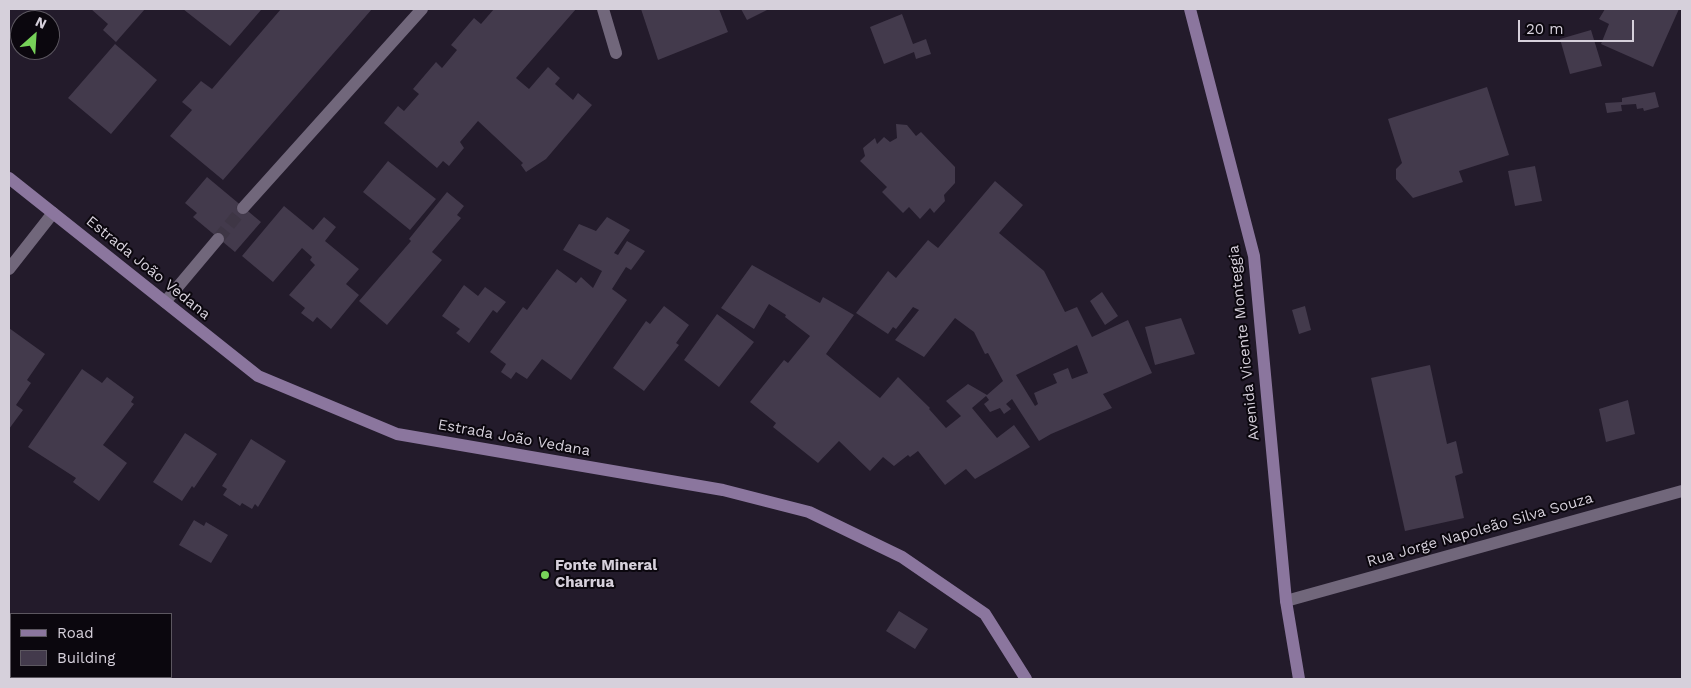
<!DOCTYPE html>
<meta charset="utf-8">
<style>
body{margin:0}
#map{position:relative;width:1691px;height:688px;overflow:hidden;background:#231b2b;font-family:"Work Sans",sans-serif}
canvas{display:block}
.frame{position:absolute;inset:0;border:10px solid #d6d0db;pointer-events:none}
.legend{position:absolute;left:10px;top:613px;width:162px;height:65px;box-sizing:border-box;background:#0b070e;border:1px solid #5c5760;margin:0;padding:6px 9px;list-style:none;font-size:15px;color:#d6d0db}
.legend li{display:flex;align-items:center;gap:10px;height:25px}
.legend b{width:25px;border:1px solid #5c5760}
.north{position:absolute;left:10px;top:10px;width:50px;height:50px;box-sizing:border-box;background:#0b070e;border:1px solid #5c5760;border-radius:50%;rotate:26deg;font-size:14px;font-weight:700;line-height:20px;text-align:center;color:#d6d0db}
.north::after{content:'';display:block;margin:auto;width:18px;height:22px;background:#77d259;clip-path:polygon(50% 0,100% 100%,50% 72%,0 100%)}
.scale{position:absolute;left:1518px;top:20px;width:116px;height:22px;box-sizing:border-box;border:2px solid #d6d0db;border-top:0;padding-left:6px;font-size:15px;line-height:18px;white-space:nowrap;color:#d6d0db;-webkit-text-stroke:4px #0b070e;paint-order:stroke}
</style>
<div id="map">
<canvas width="1691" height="688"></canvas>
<div class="frame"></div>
<ul class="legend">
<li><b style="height:6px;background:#8b769e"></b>Road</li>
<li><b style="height:14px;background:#433a4c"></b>Building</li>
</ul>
<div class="north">N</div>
<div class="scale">20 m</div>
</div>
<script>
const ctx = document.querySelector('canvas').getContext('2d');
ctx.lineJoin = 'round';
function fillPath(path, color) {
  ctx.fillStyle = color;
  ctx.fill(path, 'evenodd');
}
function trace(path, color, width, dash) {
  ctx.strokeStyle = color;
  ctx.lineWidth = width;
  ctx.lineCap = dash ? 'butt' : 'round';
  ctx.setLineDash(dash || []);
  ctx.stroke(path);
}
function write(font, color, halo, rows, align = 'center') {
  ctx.font = font + ' "Work Sans",sans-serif';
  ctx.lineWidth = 4;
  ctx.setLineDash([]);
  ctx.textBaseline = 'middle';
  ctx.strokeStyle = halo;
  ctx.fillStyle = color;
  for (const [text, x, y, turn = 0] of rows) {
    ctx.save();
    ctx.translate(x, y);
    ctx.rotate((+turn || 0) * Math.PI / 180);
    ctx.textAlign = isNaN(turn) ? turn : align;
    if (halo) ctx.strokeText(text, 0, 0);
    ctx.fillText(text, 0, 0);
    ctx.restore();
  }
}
fillPath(new Path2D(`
 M 91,9 L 145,9 L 116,42 L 103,30 L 108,24 Z
 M 183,9 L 259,9 L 261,10 L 230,46 Z
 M 281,9 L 372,9 L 223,180 L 170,136 L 192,110 L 182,102 L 201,81 L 212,89 Z
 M 494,9 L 576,9 L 516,78 L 529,89 L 548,67 L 560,78 L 555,84 L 573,100 L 578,93 L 592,105 L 546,159 L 526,172 L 521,165 L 523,163 L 478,121 L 460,142 L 464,148 L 449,166 L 443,161 L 437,168 L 384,123 L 398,106 L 404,111 L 419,94 L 413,89 L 436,62 L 442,68 L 457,50 L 451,45 L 474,18 L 481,24 Z
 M 641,9 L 719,9 L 728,32 L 658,60 Z
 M 741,9 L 769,9 L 747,20 Z
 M 1605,9 L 1679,9 L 1653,67 L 1601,44 L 1609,24 L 1599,19 Z
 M 902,14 L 913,44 L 926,39 L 931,54 L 916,59 L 914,52 L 884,64 L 870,27 Z
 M 1591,30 L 1602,66 L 1570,74 L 1560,39 Z
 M 115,44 L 157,80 L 111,134 L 68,98 Z
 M 1487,87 L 1509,155 L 1459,171 L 1463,182 L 1413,198 L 1396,179 L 1396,169 L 1402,163 L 1388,119 Z
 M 1655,92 L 1659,107 L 1644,111 L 1643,108 L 1637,109 L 1636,104 L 1621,105 L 1622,111 L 1607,113 L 1605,103 L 1622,102 L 1622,98 Z
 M 896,124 L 907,125 L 916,136 L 921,132 L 955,167 L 955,183 L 944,195 L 945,201 L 934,213 L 930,208 L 920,219 L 909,207 L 903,213 L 882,192 L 887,187 L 860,161 L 865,156 L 863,148 L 875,138 L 877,144 L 884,137 L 890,142 L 897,138 Z
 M 388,161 L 436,199 L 410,230 L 363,192 Z
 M 1535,166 L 1542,201 L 1515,206 L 1508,171 Z
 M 207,177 L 261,222 L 235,252 L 193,217 L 197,213 L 185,203 Z
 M 995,181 L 1023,205 L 999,233 L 1044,271 L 1065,312 L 1077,307 L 1092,337 L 1128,320 L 1152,373 L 1103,394 L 1112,408 L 1051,434 L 1039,441 L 1012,399 L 1006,404 L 1011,409 L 1004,414 L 1000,408 L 990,412 L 984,404 L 989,400 L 986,396 L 972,408 L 997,438 L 1014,425 L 1030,447 L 975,479 L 966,469 L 945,485 L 918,451 L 910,457 L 908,455 L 894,466 L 883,457 L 870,471 L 839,441 L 818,463 L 773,427 L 776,423 L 750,402 L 784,360 L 788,363 L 810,336 L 785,317 L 786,315 L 769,304 L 754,329 L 721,308 L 752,265 L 820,303 L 823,297 L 854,315 L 826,354 L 880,398 L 898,377 L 930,408 L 929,409 L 946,428 L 961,416 L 946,401 L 968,384 L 987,395 L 1003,381 L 988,353 L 985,354 L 974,332 L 955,318 L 924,357 L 895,340 L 919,310 L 913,307 L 896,329 L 893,327 L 888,334 L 856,313 L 888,271 L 896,278 L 928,240 L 938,248 ZM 1077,345 L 1088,373 L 1072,379 L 1068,368 L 1053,374 L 1057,383 L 1034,393 L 1038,404 L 1035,406 L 1016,375 Z
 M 447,192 L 464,206 L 457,215 L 461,218 L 432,252 L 442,260 L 387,325 L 359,301 L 411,241 L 409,239 Z
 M 284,206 L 313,230 L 324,217 L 336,227 L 325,241 L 359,269 L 346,284 L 359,295 L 331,329 L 317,317 L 313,322 L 301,313 L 305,308 L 289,295 L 315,265 L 310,260 L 312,257 L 302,248 L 273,282 L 242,256 Z
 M 607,217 L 630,230 L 614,253 L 618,255 L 627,241 L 645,251 L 631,270 L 626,267 L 612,289 L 627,300 L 571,380 L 542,359 L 527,379 L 516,372 L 511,379 L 501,372 L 506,364 L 490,352 L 523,307 L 527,310 L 557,269 L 576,283 L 581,277 L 593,288 L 602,271 L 563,250 L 579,224 L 596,231 Z
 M 464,285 L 478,296 L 485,287 L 506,302 L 497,313 L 493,310 L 469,343 L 456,333 L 460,329 L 442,316 Z
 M 1102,292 L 1118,316 L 1105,325 L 1090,301 Z
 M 664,306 L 689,325 L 676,343 L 679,345 L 644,391 L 613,368 L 646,321 L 650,324 Z
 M 1305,306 L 1311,330 L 1299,334 L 1292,310 Z
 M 717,314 L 754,342 L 719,387 L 684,360 Z
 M 1181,318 L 1195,354 L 1155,365 L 1145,327 Z
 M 9,328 L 45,354 L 27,380 L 31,383 L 16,405 L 23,410 L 9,429 Z
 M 1430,365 L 1447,444 L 1456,441 L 1463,473 L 1455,476 L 1464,518 L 1405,531 L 1371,378 Z
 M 82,369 L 102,383 L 107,377 L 134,397 L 131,402 L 134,404 L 103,445 L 127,463 L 99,501 L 73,482 L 76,478 L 28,447 Z
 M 1628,400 L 1635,434 L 1606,442 L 1599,409 Z
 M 185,433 L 217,454 L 194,488 L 192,486 L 182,501 L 153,482 Z
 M 251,439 L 286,461 L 258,507 L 255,504 L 252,509 L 242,503 L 240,506 L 223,495 L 227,489 L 222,486 Z
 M 194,520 L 204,526 L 206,522 L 228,535 L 211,563 L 179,545 Z
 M 899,611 L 928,629 L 915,649 L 886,631 Z`), '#433a4c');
trace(new Path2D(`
 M 218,239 L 243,208`), '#3e3645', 12, [12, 6]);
trace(new Path2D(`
 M 9,269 L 53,213`), '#71677b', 12);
trace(new Path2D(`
 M 603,9 L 616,53
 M 243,208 L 422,9
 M 165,302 L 218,239
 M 1286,601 L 1682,491`), '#71677b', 12);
trace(new Path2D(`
 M 1190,9 L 1254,256 L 1286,601 L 1299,679
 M 9,178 L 258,376 L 397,434 L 723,490 L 809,512 L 902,557 L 985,614 L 1026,679`), '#8b769e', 12);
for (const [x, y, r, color] of [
 [545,575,5,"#77d259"]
]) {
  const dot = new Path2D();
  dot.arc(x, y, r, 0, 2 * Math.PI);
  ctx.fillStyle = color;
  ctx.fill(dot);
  trace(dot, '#0b070e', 2);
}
write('15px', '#d6d0db', '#0b070e', [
 ["Estrada João Vedana",148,268,39],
 ["Avenida Vicente Monteggia",1244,343,-96],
 ["Estrada João Vedana",514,438,10],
 ["Rua Jorge Napoleão Silva Souza",1480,530,-16]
]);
write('bold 15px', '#d6d0db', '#0b070e', [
 ["Fonte Mineral",555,566],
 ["Charrua",555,583]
], 'left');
</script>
